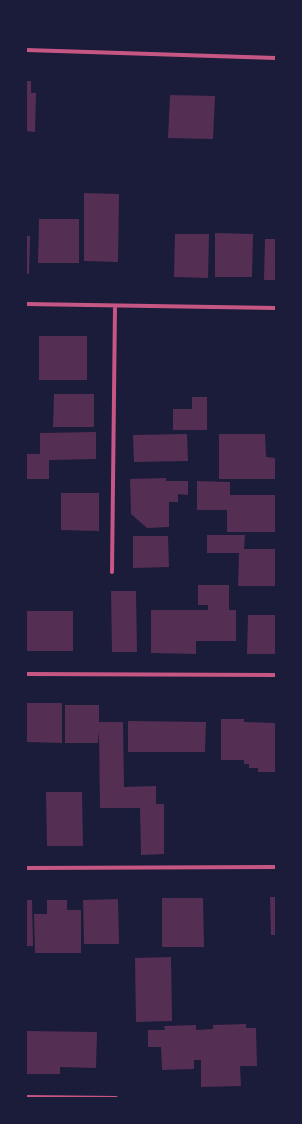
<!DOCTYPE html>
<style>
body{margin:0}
#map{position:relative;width:302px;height:1124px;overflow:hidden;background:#1b1b3a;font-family:"PT Sans",sans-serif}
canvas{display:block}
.frame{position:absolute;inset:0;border:27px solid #1b1b3a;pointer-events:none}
</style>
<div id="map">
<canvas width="302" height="1124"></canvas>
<div class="frame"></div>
</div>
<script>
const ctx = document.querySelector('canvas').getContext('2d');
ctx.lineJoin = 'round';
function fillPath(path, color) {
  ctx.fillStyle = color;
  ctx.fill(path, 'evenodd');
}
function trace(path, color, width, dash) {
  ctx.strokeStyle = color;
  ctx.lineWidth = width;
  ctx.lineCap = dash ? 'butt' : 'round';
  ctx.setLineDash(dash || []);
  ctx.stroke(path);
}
fillPath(new Path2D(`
 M 26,81 L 31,81 L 31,93 L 36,93 L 35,132 L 26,131 Z
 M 170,95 L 215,96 L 213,139 L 168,138 Z
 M 84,193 L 119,194 L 118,262 L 84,261 Z
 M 39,219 L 79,219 L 79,263 L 38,263 Z
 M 215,233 L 253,234 L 252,277 L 215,277 Z
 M 175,234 L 209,234 L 208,278 L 174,277 Z
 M 26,236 L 30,236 L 29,274 L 26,274 Z
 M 265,239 L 276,239 L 276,280 L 264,280 Z
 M 39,336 L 87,336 L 87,380 L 39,380 Z
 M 54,394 L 94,394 L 94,427 L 53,427 Z
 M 192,397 L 207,397 L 207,430 L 173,430 L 173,409 L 192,409 Z
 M 96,432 L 96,459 L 49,460 L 49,479 L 26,479 L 26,454 L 40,454 L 40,433 Z
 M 187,434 L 188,461 L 134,462 L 133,435 Z
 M 219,434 L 265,434 L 266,457 L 276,458 L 276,479 L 219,479 Z
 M 166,478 L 166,481 L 188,481 L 188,495 L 178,494 L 178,502 L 169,502 L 169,527 L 147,528 L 131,514 L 130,479 Z
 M 197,481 L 230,482 L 230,495 L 276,495 L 276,532 L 227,532 L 227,510 L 197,510 Z
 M 61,493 L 99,493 L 99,531 L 61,530 Z
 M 207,535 L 245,535 L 244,549 L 276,549 L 276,586 L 238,586 L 239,553 L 207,553 Z
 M 133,536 L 168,536 L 169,567 L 133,568 Z
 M 198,585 L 229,585 L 229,610 L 236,610 L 236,641 L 196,641 L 196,654 L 151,653 L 151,610 L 208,610 L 208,605 L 198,605 Z
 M 111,591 L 136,591 L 137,652 L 112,652 Z
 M 26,611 L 73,611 L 73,651 L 26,651 Z
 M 248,615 L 276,615 L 276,654 L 247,654 Z
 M 26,703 L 62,703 L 62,743 L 26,742 Z
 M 65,705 L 99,705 L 99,722 L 123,722 L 124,787 L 156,786 L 156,804 L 164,804 L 164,854 L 141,855 L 140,808 L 100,808 L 99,732 L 98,743 L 65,743 Z
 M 221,719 L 244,719 L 244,722 L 275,723 L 276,772 L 258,772 L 258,768 L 249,768 L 249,764 L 244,764 L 244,760 L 221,760 Z
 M 128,721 L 206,722 L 205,752 L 128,752 Z
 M 46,792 L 82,792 L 83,846 L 47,846 Z
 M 270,897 L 276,897 L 276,935 L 271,935 Z
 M 162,898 L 203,898 L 204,947 L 162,947 Z
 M 118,899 L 119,944 L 84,944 L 83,900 Z
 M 26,900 L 32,900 L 33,946 L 26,946 Z
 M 47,900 L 67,900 L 67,910 L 81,910 L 81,953 L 35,953 L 34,914 L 47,914 Z
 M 171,957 L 172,1021 L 136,1022 L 135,958 Z
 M 246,1024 L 246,1028 L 256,1028 L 257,1066 L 240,1066 L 241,1086 L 201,1087 L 201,1060 L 194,1060 L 194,1069 L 162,1070 L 161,1047 L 148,1047 L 148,1030 L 165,1030 L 164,1026 L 196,1025 L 196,1030 L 213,1029 L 213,1025 Z
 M 26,1031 L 97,1032 L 96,1068 L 60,1067 L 60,1074 L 26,1074 Z`), '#542f53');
trace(new Path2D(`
 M 26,50 L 276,58
 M 26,304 L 276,308
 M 112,572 L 115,306
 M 26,674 L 276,675
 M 26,868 L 276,867
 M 26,1097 L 116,1098`), '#c65784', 4);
</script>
